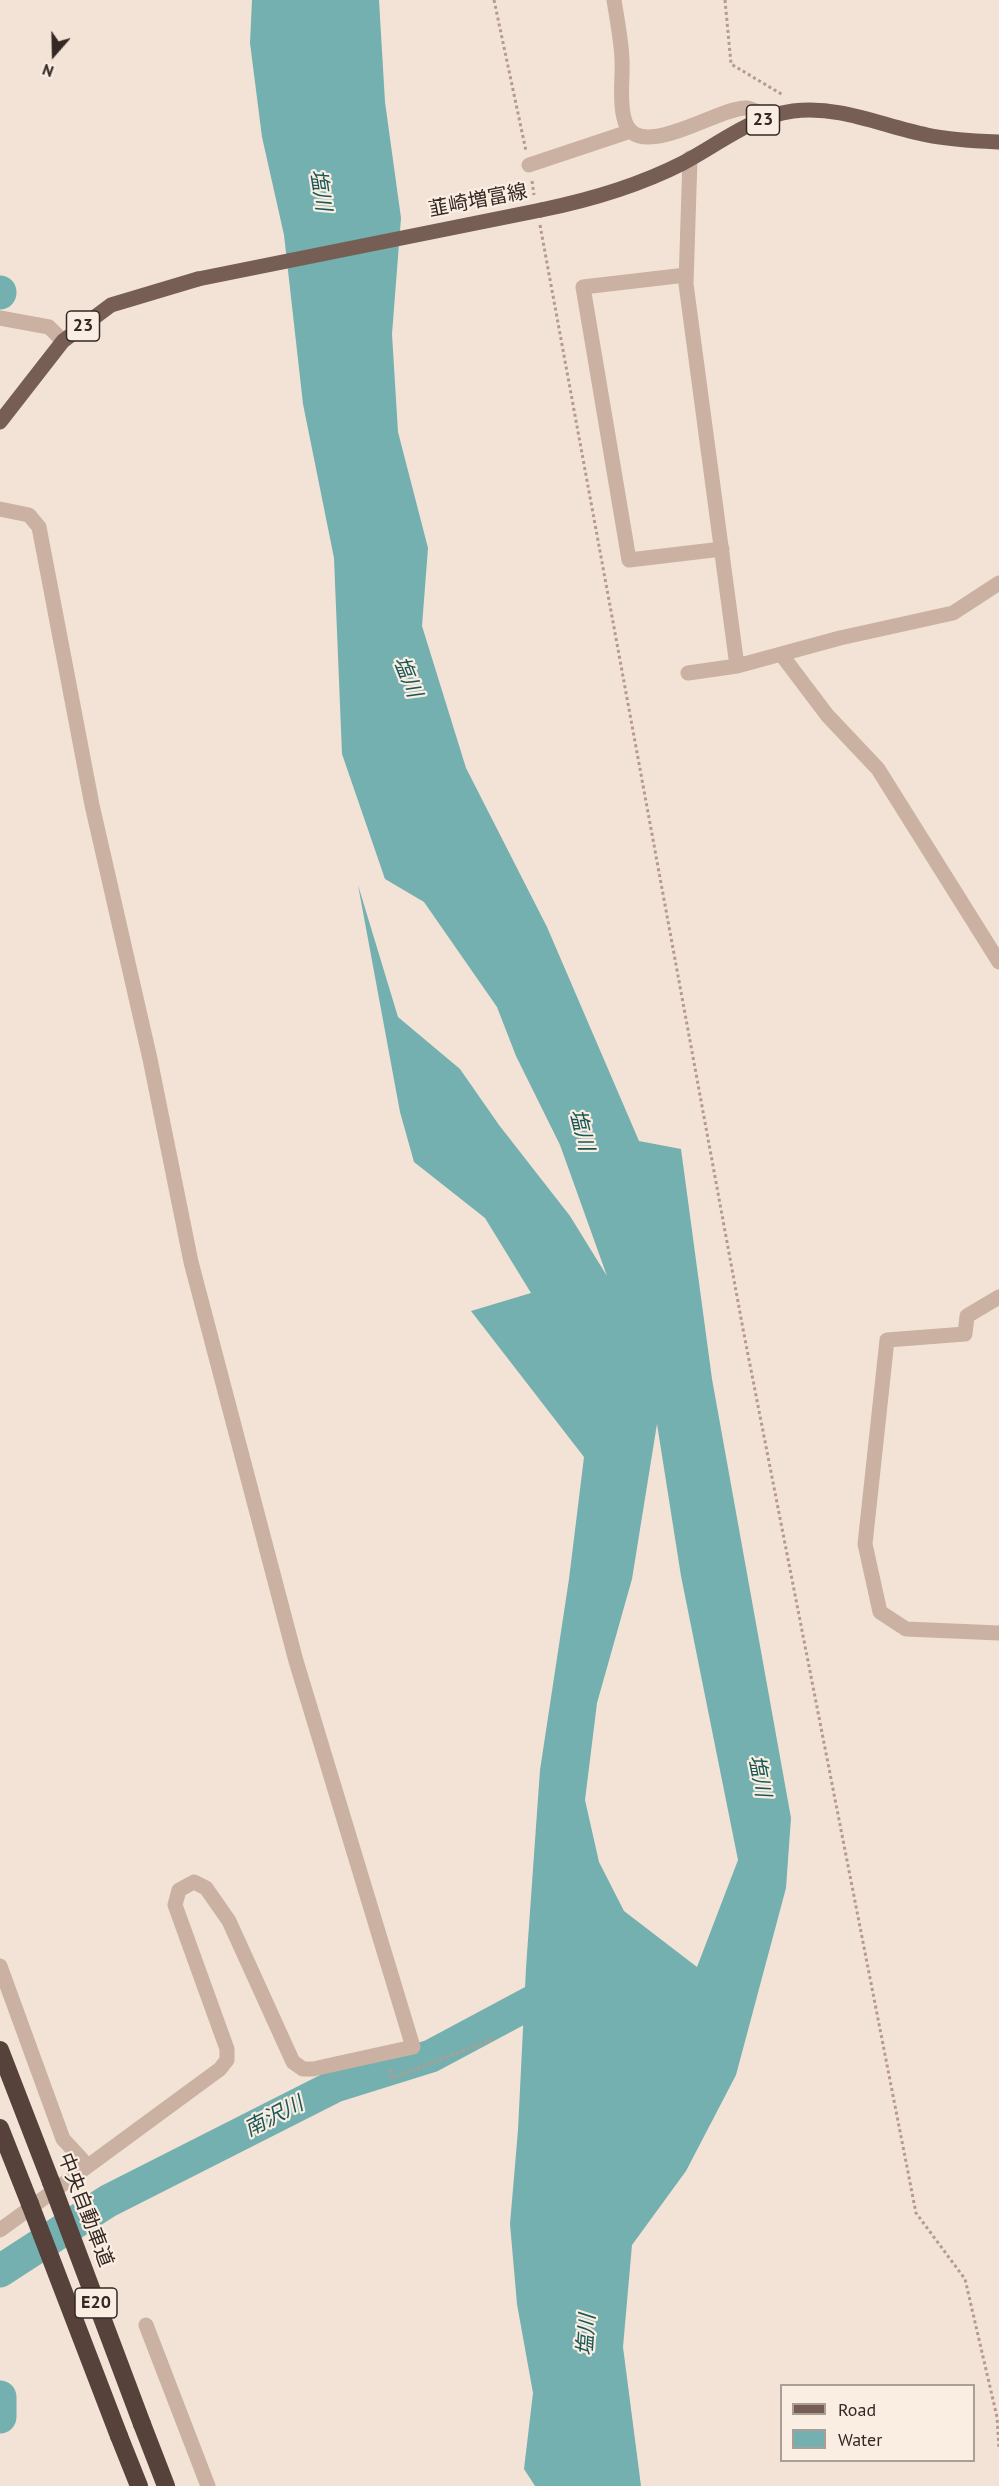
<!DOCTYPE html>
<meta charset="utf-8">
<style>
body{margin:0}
#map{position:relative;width:999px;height:2486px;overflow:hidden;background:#f2e3d6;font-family:"PT Sans",sans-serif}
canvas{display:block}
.legend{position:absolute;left:780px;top:2384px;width:195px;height:78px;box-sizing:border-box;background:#faede2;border:2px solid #ab9e96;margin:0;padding:8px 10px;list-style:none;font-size:18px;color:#342825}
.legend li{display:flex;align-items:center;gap:12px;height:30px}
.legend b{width:30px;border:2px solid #ab9e96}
.north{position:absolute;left:24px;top:24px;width:60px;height:60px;-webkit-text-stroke:4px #faede2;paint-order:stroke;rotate:200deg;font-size:16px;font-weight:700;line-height:24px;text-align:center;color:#342825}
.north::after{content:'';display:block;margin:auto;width:21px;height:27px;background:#342825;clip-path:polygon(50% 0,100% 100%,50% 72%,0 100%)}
</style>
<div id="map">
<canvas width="999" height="2486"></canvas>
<ul class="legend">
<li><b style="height:8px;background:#775e54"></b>Road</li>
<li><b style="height:16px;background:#73b0af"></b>Water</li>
</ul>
<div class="north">N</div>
</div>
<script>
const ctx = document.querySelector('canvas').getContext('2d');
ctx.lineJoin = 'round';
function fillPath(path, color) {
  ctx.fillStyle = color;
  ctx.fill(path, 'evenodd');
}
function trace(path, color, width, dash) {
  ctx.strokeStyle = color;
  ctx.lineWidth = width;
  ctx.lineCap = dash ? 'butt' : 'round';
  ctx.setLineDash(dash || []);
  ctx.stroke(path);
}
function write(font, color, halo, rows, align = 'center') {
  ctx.font = font + ' "PT Sans","Noto Sans JP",sans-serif';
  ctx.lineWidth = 4.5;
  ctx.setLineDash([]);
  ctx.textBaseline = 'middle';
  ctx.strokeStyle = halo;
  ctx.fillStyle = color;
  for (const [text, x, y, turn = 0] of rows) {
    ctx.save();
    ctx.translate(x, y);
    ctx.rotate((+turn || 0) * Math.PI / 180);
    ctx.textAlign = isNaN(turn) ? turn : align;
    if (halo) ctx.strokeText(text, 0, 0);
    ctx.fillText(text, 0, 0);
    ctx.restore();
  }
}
fillPath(new Path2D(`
 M 252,0 L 379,0 L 385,102 L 401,218 L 392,334 L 398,432 L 428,548 L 422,626 L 466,768 L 547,927 L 639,1141 L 681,1149 L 712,1379 L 791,1818 L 786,1888 L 736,2075 L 686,2171 L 632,2245 L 623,2347 L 641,2486 L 535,2486 L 524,2469 L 533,2393 L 517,2304 L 510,2224 L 518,2130 L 526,1968 L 540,1770 L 569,1579 L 584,1457 L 471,1311 L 531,1293 L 485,1218 L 414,1162 L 400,1112 L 358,885 L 398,1017 L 460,1069 L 499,1125 L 570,1216 L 607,1276 L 560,1145 L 516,1056 L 497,1007 L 424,902 L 385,879 L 342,754 L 334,558 L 303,404 L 284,235 L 262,137 L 250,43 ZM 657,1424 L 681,1576 L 738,1860 L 697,1967 L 624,1911 L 599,1862 L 585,1800 L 597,1703 L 632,1579 Z`), '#73b0af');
trace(new Path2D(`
 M 0,292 L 0,293
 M 0,2271 L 108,2201 L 335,2086 L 431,2056 L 560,1987
 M 0,2397 L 0,2417`), '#73b0af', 33);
trace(new Path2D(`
 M 494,0 L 526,151
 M 725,0 L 731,64 L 783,95
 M 532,181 L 534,195
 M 540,225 L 743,1329 L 916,2213 L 965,2279 L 997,2417 L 999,2448
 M 390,2069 L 392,2078 L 494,2039`), '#b69b8c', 3, [3, 3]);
trace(new Path2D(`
 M 614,0 C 617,19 621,39 622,59 C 623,78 619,100 624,118 C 635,167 721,105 747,108 C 754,109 762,115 768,117
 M 690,158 L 686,284 L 737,666
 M 529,165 L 631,131
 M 686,275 L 583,287 L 629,560 L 722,549
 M 0,318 L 49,327 L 63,341
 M 0,509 L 29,515 L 39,527 L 92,805 L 150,1059 L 191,1262 L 296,1661 L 413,2047 L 313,2069 L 303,2069 L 293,2062 L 229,1921 L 206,1888 L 194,1882 L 179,1890 L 175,1905 L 227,2049 L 227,2060 L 220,2069 L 88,2166
 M 781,654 L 827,715 L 878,769 L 999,962
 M 688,673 L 737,666 L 840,638 L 953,613 L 999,583
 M 999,1297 L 967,1316 L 965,1334 L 887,1340 L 865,1544 L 880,1612 L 906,1629 L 999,1633
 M 0,1966 L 63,2139 L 88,2166 L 0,2230
 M 146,2325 L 208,2486`), '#cab1a1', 15);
trace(new Path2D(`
 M 541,210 C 590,200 638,186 683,163 C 719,144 751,117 793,111 C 840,105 882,126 927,135 C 950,140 975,141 999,142
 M 0,422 L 63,341 L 111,305 L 198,279`), '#775e54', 15);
trace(new Path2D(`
 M 0,2050 L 51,2182
 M 0,2128 L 30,2204
 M 142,2424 L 166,2486
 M 119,2436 L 139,2486`), '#56413b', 18);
trace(new Path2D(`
 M 198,279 L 541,210`), '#775e54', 15);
trace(new Path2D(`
 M 51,2182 L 142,2424
 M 30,2204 L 119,2436`), '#56413b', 18);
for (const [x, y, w] of [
 [763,120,33],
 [83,326,33],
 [96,2303,42]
]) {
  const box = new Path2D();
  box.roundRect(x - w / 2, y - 15, w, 30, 4.5);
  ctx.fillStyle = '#faede2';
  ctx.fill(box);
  trace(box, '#342825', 1.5);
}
write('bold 18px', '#342825', null, [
 ["23",763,120],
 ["23",83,326],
 ["E20",96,2303]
]);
write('20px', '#342825', '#faede2', [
 ["韮崎増富線",478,201,-11],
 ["中央自動車道",85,2210,69]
]);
write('italic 21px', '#185857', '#faede2', [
 ["塩川",320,190,81],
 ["塩川",407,677,68],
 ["塩川",581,1130,76],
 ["塩川",759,1776,79],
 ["南沢川",274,2117,-27],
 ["塩川",587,2335,-86]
]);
</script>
